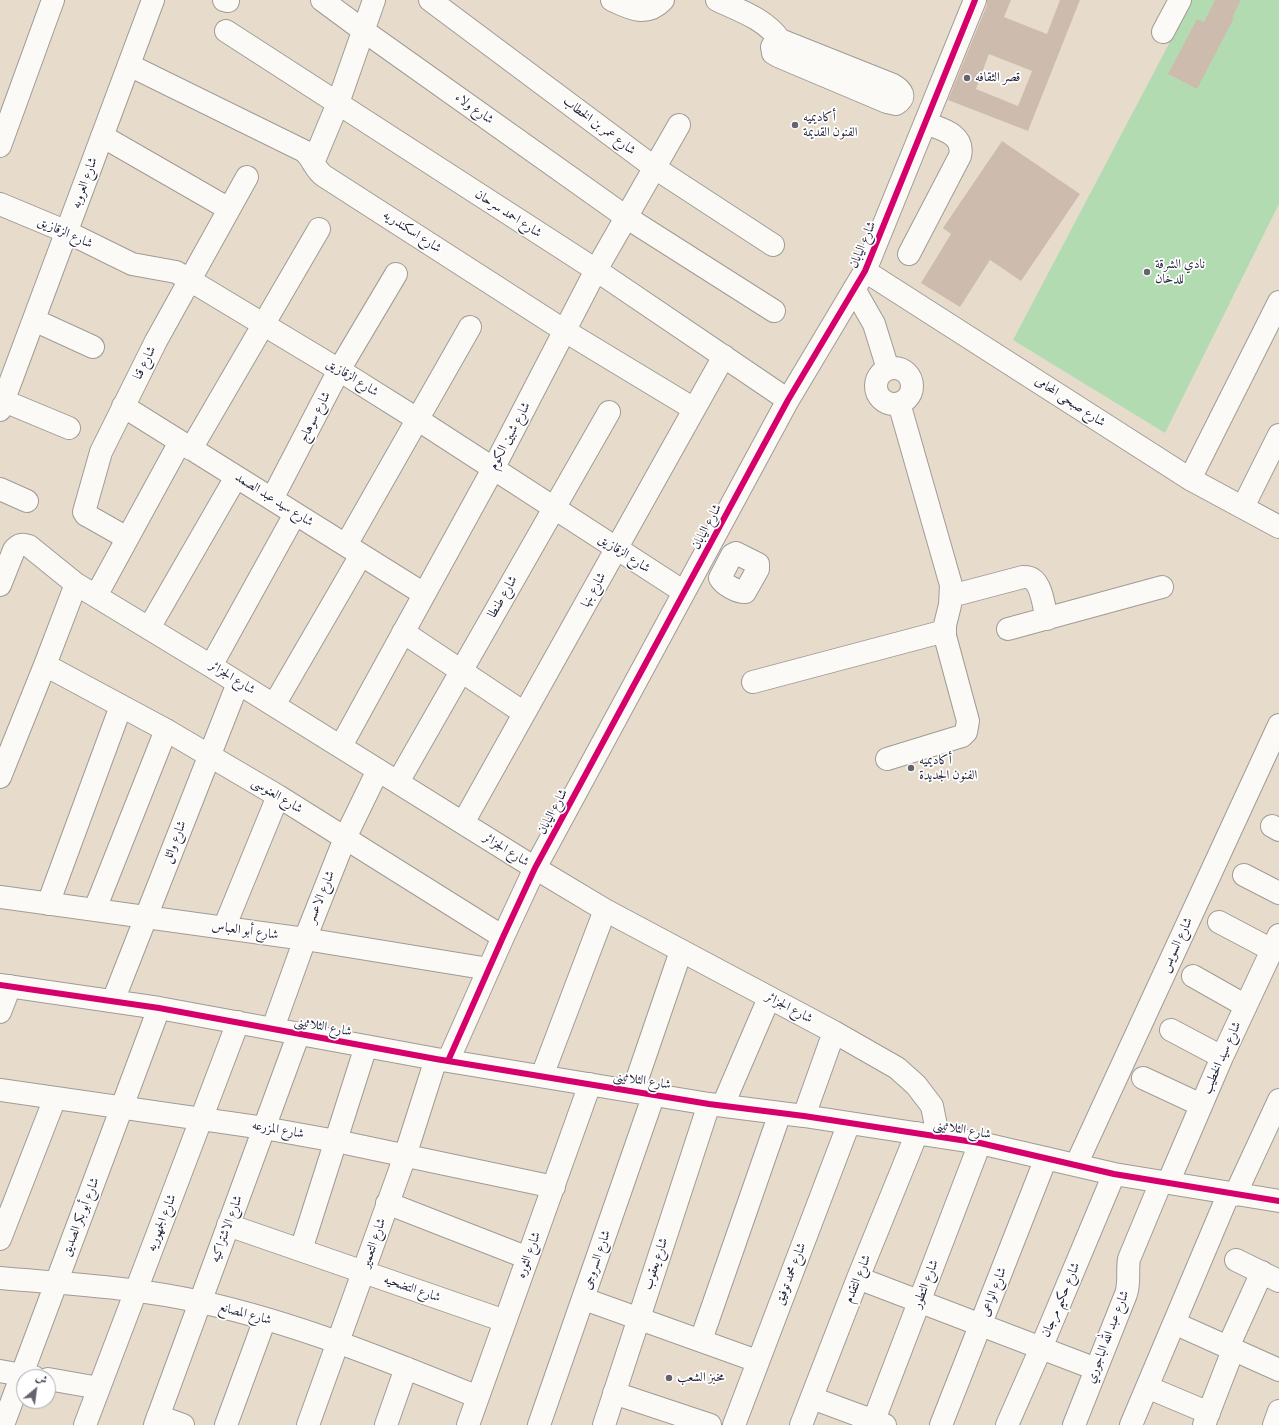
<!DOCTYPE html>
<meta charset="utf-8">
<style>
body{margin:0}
#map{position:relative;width:1279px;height:1425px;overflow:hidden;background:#e7dccc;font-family:"IM FELL French Canon",Amiri,serif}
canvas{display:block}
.north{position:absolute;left:16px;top:1369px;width:40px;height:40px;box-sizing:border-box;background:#fff;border:1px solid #a7a7b1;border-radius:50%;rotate:29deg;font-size:11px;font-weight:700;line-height:16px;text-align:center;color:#22223b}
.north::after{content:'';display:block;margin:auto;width:14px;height:18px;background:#67636e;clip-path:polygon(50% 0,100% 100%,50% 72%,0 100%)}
</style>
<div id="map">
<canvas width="1279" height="1425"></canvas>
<div class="north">ش</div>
</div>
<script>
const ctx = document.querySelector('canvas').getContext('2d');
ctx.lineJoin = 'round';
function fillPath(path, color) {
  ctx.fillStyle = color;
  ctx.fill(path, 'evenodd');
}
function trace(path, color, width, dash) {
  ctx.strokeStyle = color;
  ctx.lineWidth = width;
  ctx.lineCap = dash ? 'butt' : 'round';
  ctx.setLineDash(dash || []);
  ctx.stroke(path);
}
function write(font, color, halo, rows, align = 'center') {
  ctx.font = font + ' "IM FELL French Canon",Amiri,serif';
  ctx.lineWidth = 3.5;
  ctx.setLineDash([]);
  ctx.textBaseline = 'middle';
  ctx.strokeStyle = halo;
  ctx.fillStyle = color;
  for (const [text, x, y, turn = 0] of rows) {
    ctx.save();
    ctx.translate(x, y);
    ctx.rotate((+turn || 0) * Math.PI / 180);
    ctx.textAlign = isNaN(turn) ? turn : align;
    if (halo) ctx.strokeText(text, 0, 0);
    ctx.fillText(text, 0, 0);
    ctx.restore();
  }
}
fillPath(new Path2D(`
 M 1192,0 L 1279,0 L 1279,204 L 1165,433 L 1013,340 Z`), '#b3dbb2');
fillPath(new Path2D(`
 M 987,0 L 1011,0 L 1004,17 L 1047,34 L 1060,0 L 1080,0 L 1028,131 L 948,100 L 987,5 ZM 989,54 L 1032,71 L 1018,106 L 976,89 Z
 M 1215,0 L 1241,0 L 1232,18 L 1234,18 L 1197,89 L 1168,74 L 1197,19 L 1204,22 Z
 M 1002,141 L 1080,194 L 1021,281 L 990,260 L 960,307 L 921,283 L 951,234 L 943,228 Z`), '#cdbcad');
const minor = new Path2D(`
 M 224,0 L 228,1
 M 322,0 L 364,31 L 626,217 L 774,311
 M 430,0 L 655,168 L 773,245
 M 612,0 C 631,9 647,17 663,0
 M 717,0 C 740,11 764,18 780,40
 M 226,31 L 596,270 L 788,400
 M 1163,32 L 1180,0
 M 780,40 L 893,85 C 902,90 907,97 896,104 L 887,102 L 778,56 L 773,53 L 772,47 L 775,42 Z
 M 129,65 L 304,151 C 313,158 314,169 324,176 L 565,331 L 694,409
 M 102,136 L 229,209
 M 0,146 L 53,0
 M 313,163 L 338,103 L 374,0
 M 0,204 L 67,232 L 132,264 L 176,272 L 183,276 L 339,370 L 417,419 L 684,592
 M 909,254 L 960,156 C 965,134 941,129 925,123
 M 865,271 L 1190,479 L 1279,527
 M 854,289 L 874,324 L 888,369
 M 34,320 L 93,347
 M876 386a18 18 0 1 1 36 0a18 18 0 1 1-36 0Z
 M 4,401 L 69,428
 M 123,406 L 424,594
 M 0,410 L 153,0
 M 191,449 L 319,229
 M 1190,479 L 1279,302
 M 0,489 L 27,501
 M 272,499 L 339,370 L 396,274
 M 1243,507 L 1279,435
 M 127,538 L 90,517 L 86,515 L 84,512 L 101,452 L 156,341 L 247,177
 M 346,545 L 470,327
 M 736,553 L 758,564 L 758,569 L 745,592 C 737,592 724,585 720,578 L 732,555 Z
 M 0,585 L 14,550 C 19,544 22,544 29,546 L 76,584 L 211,666 L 535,868 L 605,910 L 834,1032 L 897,1068 L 916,1085 L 932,1106 L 938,1136
 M 96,596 L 180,442
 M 951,596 L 1023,577 C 1026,577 1030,577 1032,579 C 1042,585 1044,608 1047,619
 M 149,628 L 236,477
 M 1008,629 L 1162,587
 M 403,632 L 524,713
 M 45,665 L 166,730 L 278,796 L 503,937
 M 211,666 L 295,514
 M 753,682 L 945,631
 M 274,705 L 361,555
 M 341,746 L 493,469 L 596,270 L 679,125
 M 887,759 L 962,736 L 966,732 L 968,721 L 945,636 L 945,625 L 950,605 L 951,585 L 899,403
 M 0,777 L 45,665 L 76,584
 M 398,782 L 609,412
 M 463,823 L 724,356
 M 1272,826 L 1279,830
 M 1244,875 L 1279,893
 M 0,897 L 305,939 L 489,969
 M 48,904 L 121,706
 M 95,909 L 166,730
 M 1219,922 L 1272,950
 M 224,928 L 278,796
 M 1193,976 L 1246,1006
 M 0,985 L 159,1008 L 436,1059 L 709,1104 L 804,1116 L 980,1143 L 1114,1174 L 1279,1201
 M 113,1001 L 238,683
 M 0,1012 L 10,986
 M 273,1028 L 305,939 L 345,838 L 378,770
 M 1171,1030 L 1222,1057
 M 448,1061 L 503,937 L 535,868 L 788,400 L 865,271 L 975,0
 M 542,1076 L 605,910
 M 1143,1078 L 1201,1105
 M 0,1090 L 264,1128 L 336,1141 L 554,1187
 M 633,1091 L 681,951
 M 723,1105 L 769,998
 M 804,1116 L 834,1032
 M 1076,1165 L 1279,725
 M 1168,1183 L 1222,1057 L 1279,935
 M 1235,1195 L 1279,1100
 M 387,1203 L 528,1258
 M 228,1225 L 505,1321
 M 0,1239 L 55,1098
 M 301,1250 L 366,1046
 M 1236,1260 L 1279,1281
 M 0,1278 C 67,1284 135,1287 201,1302 C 296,1323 387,1360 478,1397
 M 858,1278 L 1096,1369
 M 584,1299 L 757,1361
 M 1174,1323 L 1279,1370
 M 701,1340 L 780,1113
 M 1228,1347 L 1262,1272
 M 0,1371 L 34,1377
 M 48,1379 L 99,1388
 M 1147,1387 L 1209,1413
 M 614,1393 L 710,1425
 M 812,1398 L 885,1425
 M 158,1416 L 183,1425
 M 3,1425 L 159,1008
 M 85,1425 L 238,1022
 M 155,1425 L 299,1033
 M 226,1425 L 265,1319
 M 308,1425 L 405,1156 L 436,1059
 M 386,1425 L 406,1368
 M 468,1425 L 590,1084
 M 539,1425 L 654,1094
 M 604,1425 L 709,1104
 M 734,1425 L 849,1123
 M 801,1425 L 858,1278 L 917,1133
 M 872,1425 L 980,1143
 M 941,1425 L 1046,1158
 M 1007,1425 L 1041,1348 L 1114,1174
 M 1074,1425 L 1126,1294 C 1130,1282 1127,1271 1129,1259 L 1161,1182
 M 1131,1425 L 1229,1193
 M 1204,1425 L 1233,1350
 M 1274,1425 L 1279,1411`);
trace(minor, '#a19b95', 24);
trace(minor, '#fbfaf7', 22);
trace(new Path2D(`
 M 0,985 L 159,1008 L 436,1059 L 709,1104 L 804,1116 L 980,1143 L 1114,1174 L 1279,1201
 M 448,1061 L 503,937 L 535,868 L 788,400 L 865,271 L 975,0`), '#d6006c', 6);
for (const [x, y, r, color] of [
 [967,78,4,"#67636e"],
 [795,125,4,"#67636e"],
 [1147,272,4,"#67636e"],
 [911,768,4,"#67636e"],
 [669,1378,4,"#67636e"]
]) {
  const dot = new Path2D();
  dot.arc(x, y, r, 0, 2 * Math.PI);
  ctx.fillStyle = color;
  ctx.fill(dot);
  trace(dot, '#fff', 1.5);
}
write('13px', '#22223b', '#fff', [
 ["قصر الثقافه",975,78],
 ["أكاديميه",803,118],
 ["الفنون القديمة",803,133],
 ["نادي الشرقة",1155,265],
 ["للدخان",1155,280],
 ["أكاديميه",919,761],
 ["الفنون الجديدة",919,776],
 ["مخبز الشعب",677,1378]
], 'left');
write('13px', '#22223b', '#fff', [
 ["شارع ولاء",474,109,35],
 ["شارع عمر بن الخطاب",599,126,37],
 ["شارع العروبه",85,183,-70],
 ["شارع احمد سرحان",508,214,33],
 ["شارع اسكندريه",412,232,33],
 ["شارع الزقازيق",65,233,24],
 ["شارع اليابان",863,245,-67],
 ["شارع قنا",145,363,-64],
 ["شارع الزقازيق",352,378,32],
 ["شارع صبحى المحامى",1070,402,33],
 ["شارع سوهاج",315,417,-63],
 ["شارع شبين الكوم",510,436,-62],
 ["شارع سيد عبد الصمد",274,500,32],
 ["شارع اليابان",707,527,-62],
 ["شارع الزقازيق",624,554,33],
 ["شارع بنها",594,590,-61],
 ["شارع طنطا",503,597,-60],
 ["شارع الجزائر",232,678,32],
 ["شارع العنوسى",277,796,31],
 ["شارع اليابان",553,812,-62],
 ["شارع وائل",175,842,-69],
 ["شارع الجزائر",506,850,32],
 ["شارع الاعسر",321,897,-68],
 ["شارع أبو العباس",245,931,8],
 ["شارع السويس",1177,945,-65],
 ["شارع الجزائر",789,1008,28],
 ["شارع الثلاثينى",323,1027,11],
 ["شارع سيد الخطيب",1222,1058,-66],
 ["شارع الثلاثينى",642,1081,9],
 ["شارع المزرعه",278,1130,10],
 ["شارع الثلاثينى",962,1130,10],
 ["شارع أبو بكر الصديق",81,1217,-69],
 ["شارع الجمهوريه",162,1223,-69],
 ["شارع الاشتراكيه",227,1229,-70],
 ["شارع التعمير",374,1243,-71],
 ["شارع الثوره",529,1255,-70],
 ["شارع السروجى",597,1260,-71],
 ["شارع يعقوب",656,1264,-72],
 ["شارع محمد توفيق",791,1274,-69],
 ["شارع التقدم",858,1279,-68],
 ["شارع التطور",926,1284,-69],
 ["شارع التضحيه",412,1289,19],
 ["شارع الواعى",994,1292,-69],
 ["شارع حكيم مرجان",1061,1300,-67],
 ["شارع المصانع",245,1314,15],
 ["شارع عبد الله الباجوري",1108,1337,-69]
]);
</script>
